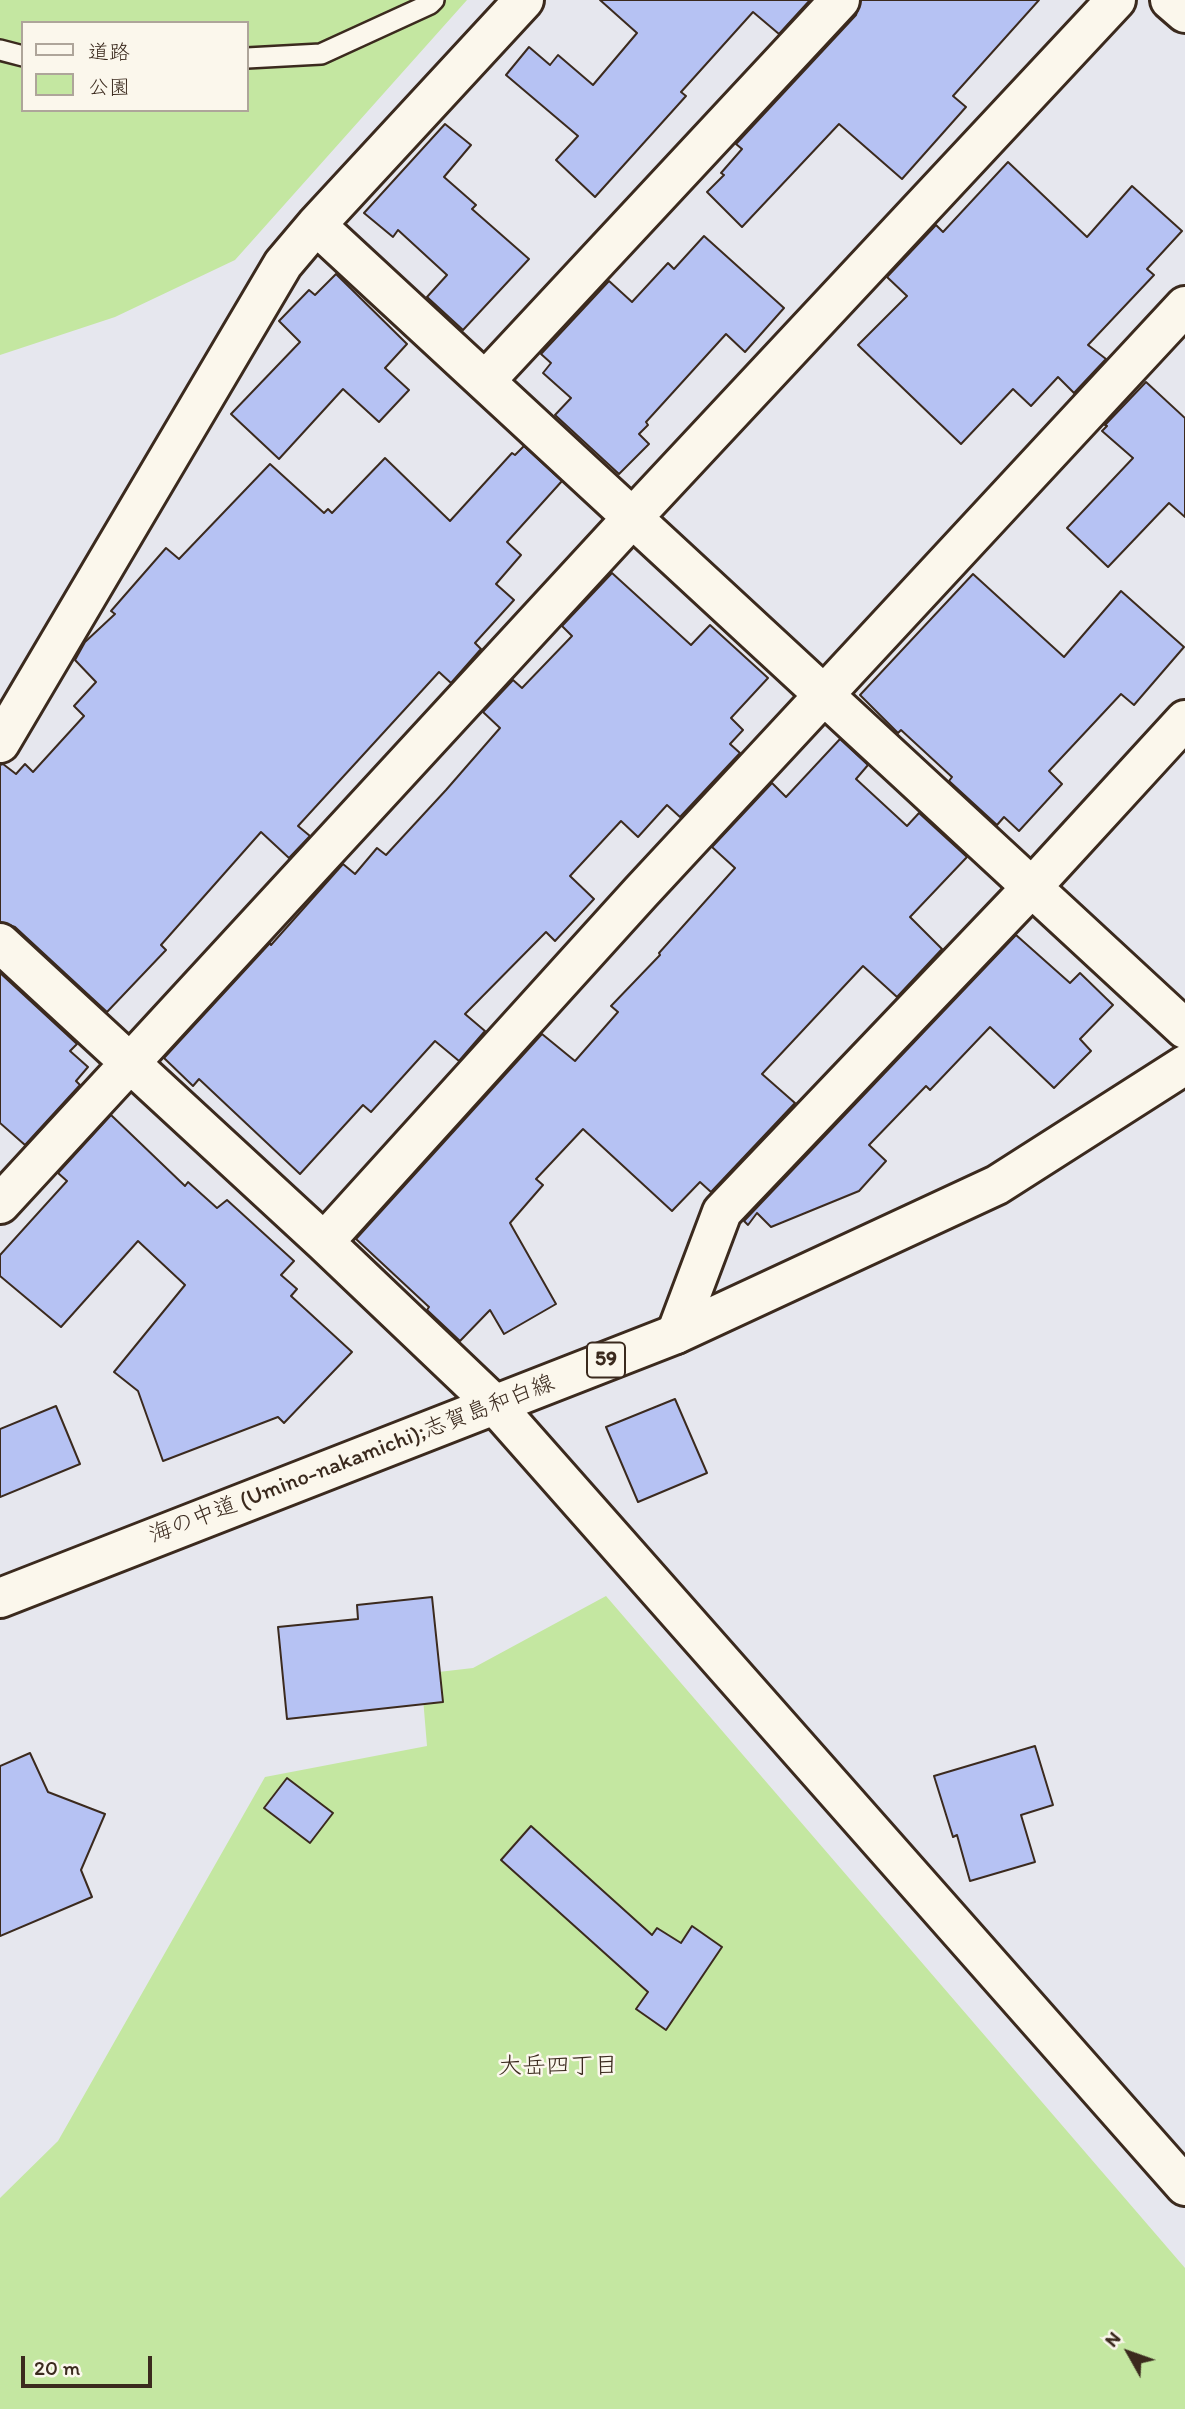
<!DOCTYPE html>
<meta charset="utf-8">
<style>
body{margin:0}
#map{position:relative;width:1185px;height:2409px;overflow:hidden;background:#e6e7ee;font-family:Itim,"Klee One",sans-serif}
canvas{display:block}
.legend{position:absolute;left:21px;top:21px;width:228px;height:91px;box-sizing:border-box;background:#fbf7ec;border:2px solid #aea59a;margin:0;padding:9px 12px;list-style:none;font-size:21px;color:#3b2a1e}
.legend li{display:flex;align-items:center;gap:14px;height:35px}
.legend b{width:35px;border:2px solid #aea59a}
.north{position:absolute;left:1094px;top:2318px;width:70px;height:70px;-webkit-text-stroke:5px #fbf7ec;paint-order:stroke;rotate:310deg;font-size:19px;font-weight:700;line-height:28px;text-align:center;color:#3b2a1e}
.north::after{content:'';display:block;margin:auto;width:24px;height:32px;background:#3b2a1e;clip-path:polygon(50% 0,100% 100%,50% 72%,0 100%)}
.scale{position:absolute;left:21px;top:2356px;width:131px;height:32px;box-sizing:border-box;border:4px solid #3b2a1e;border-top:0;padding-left:9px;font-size:21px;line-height:24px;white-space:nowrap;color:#3b2a1e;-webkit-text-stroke:5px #fbf7ec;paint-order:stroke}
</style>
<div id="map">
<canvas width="1185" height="2409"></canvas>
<ul class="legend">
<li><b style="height:9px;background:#fbf7ec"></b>道路</li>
<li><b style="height:19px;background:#c4e7a1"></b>公園</li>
</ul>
<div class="north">N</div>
<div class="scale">20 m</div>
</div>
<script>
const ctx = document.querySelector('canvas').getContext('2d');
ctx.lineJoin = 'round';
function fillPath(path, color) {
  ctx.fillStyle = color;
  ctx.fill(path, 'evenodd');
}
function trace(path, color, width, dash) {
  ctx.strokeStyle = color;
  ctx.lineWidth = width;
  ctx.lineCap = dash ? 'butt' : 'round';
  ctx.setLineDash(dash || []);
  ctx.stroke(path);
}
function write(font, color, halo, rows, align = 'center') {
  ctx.font = font + ' Itim,"Klee One",sans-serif';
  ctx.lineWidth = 5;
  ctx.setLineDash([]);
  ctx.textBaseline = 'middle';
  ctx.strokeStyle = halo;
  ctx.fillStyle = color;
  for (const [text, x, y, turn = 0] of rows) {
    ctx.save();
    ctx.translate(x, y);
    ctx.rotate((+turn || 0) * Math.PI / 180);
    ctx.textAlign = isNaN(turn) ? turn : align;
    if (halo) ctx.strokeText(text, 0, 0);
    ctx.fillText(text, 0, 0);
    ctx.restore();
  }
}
fillPath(new Path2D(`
 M 0,0 L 467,0 L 235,260 L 115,317 L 0,355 ZM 23,23 L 247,23 L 247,110 L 23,110 Z
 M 606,1596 L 1185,2268 L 1185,2409 L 0,2409 L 0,2198 L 58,2141 L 265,1777 L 427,1746 L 421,1674 L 473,1668 Z`), '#c4e7a1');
const building = new Path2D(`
 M 600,0 L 810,0 L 779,34 L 753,12 L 681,92 L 686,96 L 595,197 L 556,160 L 578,136 L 506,75 L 529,47 L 550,65 L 558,55 L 593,85 L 637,33 Z
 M 861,0 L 1039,0 L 953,96 L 966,107 L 902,179 L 839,124 L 742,227 L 707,192 L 724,175 L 721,173 L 742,149 L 736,144 L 856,15 Z
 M 445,124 L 471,145 L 444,177 L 476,205 L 472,209 L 529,259 L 463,330 L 427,297 L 447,275 L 398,230 L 393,237 L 364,213 Z
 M 1008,162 L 1087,237 L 1132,186 L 1182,231 L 1147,269 L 1154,275 L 1088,345 L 1106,359 L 1074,393 L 1058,377 L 1031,406 L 1013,389 L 961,444 L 858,345 L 907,296 L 887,277 L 936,225 L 943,232 Z
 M 704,236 L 784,308 L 745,352 L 726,334 L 646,422 L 648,425 L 639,434 L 649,444 L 619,474 L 555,415 L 571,398 L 543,373 L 551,363 L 541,354 L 609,281 L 632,302 L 668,263 L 674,269 Z
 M 336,274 L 407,344 L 385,368 L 409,390 L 379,422 L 343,389 L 279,459 L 231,414 L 300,342 L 279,321 L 309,290 L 315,295 Z
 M 1146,382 L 1185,418 L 1185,517 L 1169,503 L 1108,567 L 1067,528 L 1133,458 L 1102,431 L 1107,426 L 1105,425 Z
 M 524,446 L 562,481 L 507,542 L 521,555 L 496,584 L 514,600 L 475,643 L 481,649 L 451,683 L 439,672 L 298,826 L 310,836 L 289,858 L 261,832 L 161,945 L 166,950 L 107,1012 L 15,927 L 0,922 L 0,765 L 3,764 L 16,774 L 25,764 L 33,772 L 84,716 L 74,706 L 96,682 L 75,660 L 85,642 L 115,614 L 111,611 L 166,548 L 179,559 L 270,464 L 324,513 L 328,509 L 332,513 L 385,458 L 450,521 L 512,453 L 515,455 Z
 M 612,573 L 691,645 L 710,625 L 768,678 L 731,718 L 743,730 L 730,744 L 740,753 L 680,817 L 667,805 L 638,837 L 621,821 L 570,876 L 594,899 L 555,941 L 546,932 L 465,1014 L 485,1031 L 459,1061 L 435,1041 L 371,1112 L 363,1105 L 300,1174 L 199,1079 L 193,1086 L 164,1058 L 270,943 L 271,945 L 343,864 L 355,874 L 377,848 L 386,855 L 446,790 L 500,728 L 483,712 L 513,680 L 522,688 L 572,636 L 562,626 Z
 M 973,574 L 1064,657 L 1121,591 L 1184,647 L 1134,705 L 1121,694 L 1049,771 L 1062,784 L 1019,831 L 1004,817 L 997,825 L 949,781 L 952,777 L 901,730 L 898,733 L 860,695 Z
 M 840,739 L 868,765 L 856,779 L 907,826 L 919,813 L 967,857 L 910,917 L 942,949 L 897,997 L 863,966 L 762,1074 L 795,1103 L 711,1192 L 700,1182 L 672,1211 L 583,1129 L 536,1179 L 543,1185 L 510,1223 L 556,1304 L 504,1334 L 490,1310 L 460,1341 L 427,1310 L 429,1307 L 356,1239 L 542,1034 L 575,1061 L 618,1012 L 611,1006 L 660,955 L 659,953 L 735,868 L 712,847 L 772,783 L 786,797 Z
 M 1016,935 L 1070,983 L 1080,973 L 1113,1005 L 1080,1039 L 1091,1051 L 1054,1088 L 990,1027 L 930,1090 L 926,1086 L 869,1145 L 886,1161 L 859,1191 L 771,1227 L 757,1213 L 748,1225 L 744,1221 Z
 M 0,973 L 77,1044 L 70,1051 L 88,1067 L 76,1081 L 80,1085 L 25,1145 L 0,1123 Z
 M 111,1115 L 185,1186 L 188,1182 L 217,1208 L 227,1200 L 294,1261 L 281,1275 L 297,1289 L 291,1296 L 352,1352 L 284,1423 L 278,1417 L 163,1461 L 138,1391 L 114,1372 L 185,1285 L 138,1241 L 61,1327 L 0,1276 L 0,1255 L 67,1181 L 58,1173 Z
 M 675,1399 L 707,1473 L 638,1502 L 606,1427 Z
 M 56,1406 L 80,1464 L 0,1497 L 0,1429 Z
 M 432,1597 L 443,1702 L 287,1719 L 278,1627 L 358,1619 L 357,1605 Z
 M 1035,1746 L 1053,1805 L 1021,1815 L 1035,1862 L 970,1881 L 957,1835 L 953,1837 L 934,1776 Z
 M 30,1753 L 48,1792 L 105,1814 L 81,1870 L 92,1897 L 0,1936 L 0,1766 Z
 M 287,1778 L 333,1813 L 310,1843 L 264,1808 Z
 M 531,1826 L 652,1935 L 657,1928 L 681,1943 L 692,1926 L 722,1947 L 666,2030 L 636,2009 L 648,1992 L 501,1860 Z`);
fillPath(building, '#b6c2f3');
trace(building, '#3b2a1e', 2);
const lane = new Path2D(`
 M 0,50 L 23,56
 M 247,58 L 321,54 L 430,4 L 434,0`);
const street = new Path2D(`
 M 1170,0 L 1185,13
 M 316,225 C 607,491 895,761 1185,1029
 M 486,380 L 840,0
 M 0,743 L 283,264 L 316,225 L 524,0
 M 0,943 L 324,1242 L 494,1404 L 1185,2186
 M 0,1204 L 634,516 L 1116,0
 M 324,1242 L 641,892 L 1185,306
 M 676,1334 L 722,1212 L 1032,887 L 1185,720`);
const primary = new Path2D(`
 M 0,1598 L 676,1334 L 997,1185 L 1185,1065`);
trace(lane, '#3b2a1e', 24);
trace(street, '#3b2a1e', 44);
trace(primary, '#3b2a1e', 44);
trace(lane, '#fbf7ec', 19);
trace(street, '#fbf7ec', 38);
trace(primary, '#fbf7ec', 38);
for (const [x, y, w] of [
 [606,1360,38]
]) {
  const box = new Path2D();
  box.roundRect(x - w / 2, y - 17.5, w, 35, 5);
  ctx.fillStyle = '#fbf7ec';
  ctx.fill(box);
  trace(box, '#3b2a1e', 2);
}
write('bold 21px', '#3b2a1e', null, [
 ["59",606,1360]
]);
write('23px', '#3b2a1e', '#fbf7ec', [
 ["海の中道 (Umino-nakamichi);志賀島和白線",352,1460,-21]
]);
write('24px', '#3b2a1e', '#fbf7ec', [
 ["大岳四丁目",558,2067]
]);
</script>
